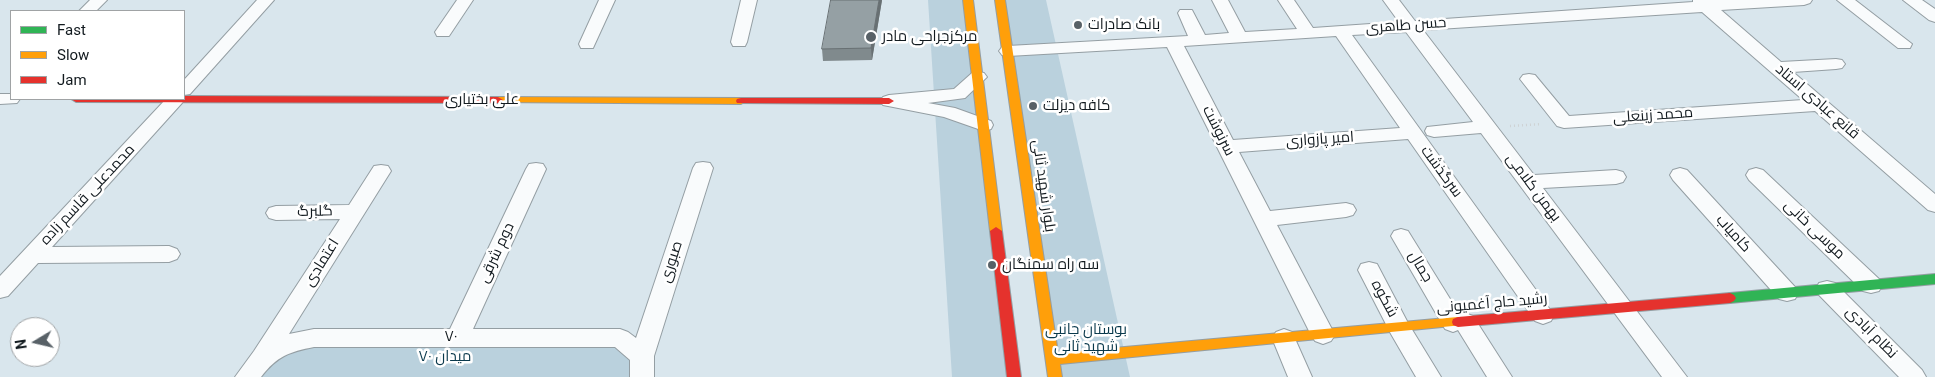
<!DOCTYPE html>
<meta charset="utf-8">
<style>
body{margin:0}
#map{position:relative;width:1935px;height:377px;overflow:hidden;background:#d9e6ed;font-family:Roboto,sans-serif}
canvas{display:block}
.legend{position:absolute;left:10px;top:10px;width:175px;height:90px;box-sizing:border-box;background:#fff;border:1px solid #a0a3a5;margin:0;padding:6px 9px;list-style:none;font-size:15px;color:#121a1f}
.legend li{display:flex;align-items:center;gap:10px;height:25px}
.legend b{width:25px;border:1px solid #a0a3a5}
.north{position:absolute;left:10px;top:317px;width:50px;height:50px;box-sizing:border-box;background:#fff;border:1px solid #a0a3a5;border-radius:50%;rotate:261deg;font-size:14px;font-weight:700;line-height:20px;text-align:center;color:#121a1f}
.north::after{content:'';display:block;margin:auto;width:18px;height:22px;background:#586167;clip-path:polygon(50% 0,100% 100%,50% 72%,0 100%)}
</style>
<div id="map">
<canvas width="1935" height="377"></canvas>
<ul class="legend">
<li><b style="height:6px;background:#30b455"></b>Fast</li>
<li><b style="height:6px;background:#ff9f0a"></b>Slow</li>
<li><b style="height:6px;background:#e5322d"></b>Jam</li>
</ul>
<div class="north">N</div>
</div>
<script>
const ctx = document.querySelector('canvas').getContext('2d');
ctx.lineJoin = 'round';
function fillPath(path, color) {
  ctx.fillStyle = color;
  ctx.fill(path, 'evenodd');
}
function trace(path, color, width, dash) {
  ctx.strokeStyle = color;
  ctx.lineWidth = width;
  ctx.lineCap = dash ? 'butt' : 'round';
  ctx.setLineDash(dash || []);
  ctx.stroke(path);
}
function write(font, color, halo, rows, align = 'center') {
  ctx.font = font + ' Roboto,Cairo,sans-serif';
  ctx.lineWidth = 5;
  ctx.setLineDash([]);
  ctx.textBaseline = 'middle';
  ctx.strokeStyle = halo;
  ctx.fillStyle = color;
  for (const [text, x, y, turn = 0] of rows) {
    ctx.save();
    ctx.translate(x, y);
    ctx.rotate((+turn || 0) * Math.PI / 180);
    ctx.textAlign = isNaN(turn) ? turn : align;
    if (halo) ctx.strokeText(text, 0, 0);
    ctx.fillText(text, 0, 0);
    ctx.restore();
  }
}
fillPath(new Path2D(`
 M 928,0 L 968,0 L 1015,377 L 952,377 Z
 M 1000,0 L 1046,0 L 1130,377 L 1055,377 Z
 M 620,338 L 642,377 L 247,377 L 285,344 Z`), '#bad1dd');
const street = new Path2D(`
 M 90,0 L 107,0 L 96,11 L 79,11 Z
 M 257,0 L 274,0 L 190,94 L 184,95 L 184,80 Z
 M 457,0 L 473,0 L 449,36 L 437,36 L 435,32 Z
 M 599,0 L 615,0 L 593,48 L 581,48 L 579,44 Z
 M 741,0 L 757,0 L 747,42 L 745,46 L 733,46 L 731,42 Z
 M 1212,0 L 1228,0 L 1245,32 L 1297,29 L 1278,0 L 1294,0 L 1313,28 L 1399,22 L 1383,0 L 1399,0 L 1415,21 L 1693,2 L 1693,0 L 1812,0 L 1810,3 L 1804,5 L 1721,10 L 1781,62 L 1836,59 L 1842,60 L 1845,64 L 1842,68 L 1836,69 L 1793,72 L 1935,194 L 1935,212 L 1928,210 L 1815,111 L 1564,128 L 1557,126 L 1520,79 L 1523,75 L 1529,74 L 1535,75 L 1569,116 L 1803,100 L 1702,12 L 1423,30 L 1534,175 L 1616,170 L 1623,172 L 1626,177 L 1623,182 L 1616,184 L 1543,188 L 1687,377 L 1662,377 L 1481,133 L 1434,137 L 1427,135 L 1425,131 L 1427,127 L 1473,122 L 1406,32 L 1352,35 L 1554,315 L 1551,321 L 1543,324 L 1535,321 L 1408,139 L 1239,152 L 1270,211 L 1346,203 L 1353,205 L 1356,210 L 1353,215 L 1346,217 L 1277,225 L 1335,335 L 1331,341 L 1323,344 L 1315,341 L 1311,335 L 1167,47 L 1008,56 L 1002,55 L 999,51 L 1002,47 L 1008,46 L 1188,36 L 1178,13 L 1180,10 L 1192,10 L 1205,35 L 1229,33 ZM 1336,36 L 1400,128 L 1233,140 L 1184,46 Z
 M 1837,0 L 1855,0 L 1912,44 L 1910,48 L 1898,48 Z
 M 1903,0 L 1922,0 L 1935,9 L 1935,22 L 1929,20 Z
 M 978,72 L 984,73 L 987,77 L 965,98 L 928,103 L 955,108 L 991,121 L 993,125 L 991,129 L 984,131 L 944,117 L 883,105 L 880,101 L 883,97 L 889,95 L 954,89 L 972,73 Z
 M 0,94 L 11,94 L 11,99 L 20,99 L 17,103 L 0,104 Z
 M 184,97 L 185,99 L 182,103 L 52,247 L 169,246 L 177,249 L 180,254 L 177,259 L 169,262 L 38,263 L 8,296 L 0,298 L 0,276 L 166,99 L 184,99 Z
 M 703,162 L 710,163 L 713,168 L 654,356 L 654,377 L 630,377 L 630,360 L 615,347 L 314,347 C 289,352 277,356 261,377 L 235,377 L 254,351 L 340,219 L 276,220 L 269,218 L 266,213 L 269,208 L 276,206 L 349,205 L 374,166 L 381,165 L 388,166 L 391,171 L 289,334 L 314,329 L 450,329 L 526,169 L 529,164 L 536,163 L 543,164 L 546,169 L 473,329 L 620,329 L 628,332 L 636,338 L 693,168 L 696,163 Z
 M 1680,168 L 1687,170 L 1795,287 L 1798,293 L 1795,299 L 1787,301 L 1779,299 L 1673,180 L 1670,175 L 1673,170 Z
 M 1756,168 L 1763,170 L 1879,279 L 1882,285 L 1879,291 L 1871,293 L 1863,291 L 1749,180 L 1746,175 L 1749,170 Z
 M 1401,229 L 1408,231 L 1460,315 L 1465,313 L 1473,316 L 1512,377 L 1487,377 L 1458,330 L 1453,332 L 1445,329 L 1391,236 L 1394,231 Z
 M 1369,262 L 1377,264 L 1408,323 L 1441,377 L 1416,377 L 1391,334 L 1358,270 L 1361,264 Z
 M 1827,281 L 1835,283 L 1922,370 L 1926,377 L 1899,377 L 1819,295 L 1816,289 L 1819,283 Z
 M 1284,329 L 1292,332 L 1312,377 L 1288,377 L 1272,338 L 1276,332 Z`);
const fast = new Path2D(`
 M 1935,274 L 1935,284 L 1730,303 L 1726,301 L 1724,298 L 1726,295 L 1730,293 Z`);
const slow = new Path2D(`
 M 963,0 L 973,0 L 1002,231 L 996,235 L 990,231 Z
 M 995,0 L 1005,0 L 1058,353 L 1458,317 L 1463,319 L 1464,322 L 1463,325 L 1060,364 L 1062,377 L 1048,377 Z
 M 498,97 L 741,98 L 746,101 L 741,104 L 494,102 L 493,100 Z`);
const jam = new Path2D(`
 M 184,96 L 498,97 L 503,100 L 498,103 L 76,102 L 71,99 L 184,99 Z
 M 741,98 L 889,98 L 894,101 L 889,104 L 737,103 L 736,101 L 737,99 Z
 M 996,227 L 1002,231 L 1021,377 L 1007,377 L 990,231 Z
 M 1730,293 L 1734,295 L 1736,298 L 1734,301 L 1730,303 L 1458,327 L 1453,325 L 1452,322 L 1453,319 L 1458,317 Z`);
trace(street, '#949ea3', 2);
trace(fast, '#949ea3', 2);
trace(slow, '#949ea3', 2);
trace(jam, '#949ea3', 2);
trace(new Path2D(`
 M 1510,126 L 1541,124`), '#ced2d4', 2.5, [1, 3]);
fillPath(street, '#f9fbfc');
fillPath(fast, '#30b455');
fillPath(slow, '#ff9f0a');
fillPath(jam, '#e5322d');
fillPath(new Path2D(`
 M 882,0 L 872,60 L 823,61 L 822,49 Z`), '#808a8d');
fillPath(new Path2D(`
 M 879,0 L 882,0 L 872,60 L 871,48 Z`), '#687073');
const building = new Path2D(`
 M 831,0 L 879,0 L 871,48 L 822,49 Z`);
fillPath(building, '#95a0a4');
trace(building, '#687073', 1);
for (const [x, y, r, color] of [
 [1078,25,5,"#586167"],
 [871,37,6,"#586167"],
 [1033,106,5,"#586167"],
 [992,265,5,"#586167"]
]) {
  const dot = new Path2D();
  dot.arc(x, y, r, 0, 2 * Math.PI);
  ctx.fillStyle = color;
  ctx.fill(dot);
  trace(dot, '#fff', 2);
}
write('15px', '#121a1f', '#fff', [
 ["بانک صادرات",1088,25],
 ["مرکزجراحی مادر",882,37],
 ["کافه دیزلت",1043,106],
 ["سه راه سمنگان",1002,265]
], 'left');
write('15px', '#121a1f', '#fff', [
 ["حسن طاهری",1406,26,-4],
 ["علی بختیاری",482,100],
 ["قانع عبادی استاد",1817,102,41],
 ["محمد زینعلی",1653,116,-4],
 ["سرنوشت",1218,131,63],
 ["امیر پازواری",1320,140,-4],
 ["سرگذشت",1441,172,54],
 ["بلوار شهید ثانی",1043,186,82],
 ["بهمن کلامی",1533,188,53],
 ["محمدعلی قاسم زاده",88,195,-47],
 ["گلبرگ",315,212,-1],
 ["موسی خانی",1814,230,44],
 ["کامیاب",1733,234,48],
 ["دوم شرقی",497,253,-65],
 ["صبوری",672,262,-72],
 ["اعتمادی",322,263,-58],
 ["جمال",1420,267,59],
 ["شکوه",1384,299,62],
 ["رشید حاج آغمیونی",1492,304,-5],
 ["نظام آبادی",1871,333,45],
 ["۷۰",451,337]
]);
write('15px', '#09394c', '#fff', [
 ["بوستان جانبی",1086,330],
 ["شهید ثانی",1086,347],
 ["میدان ۷۰",445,357]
]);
</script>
